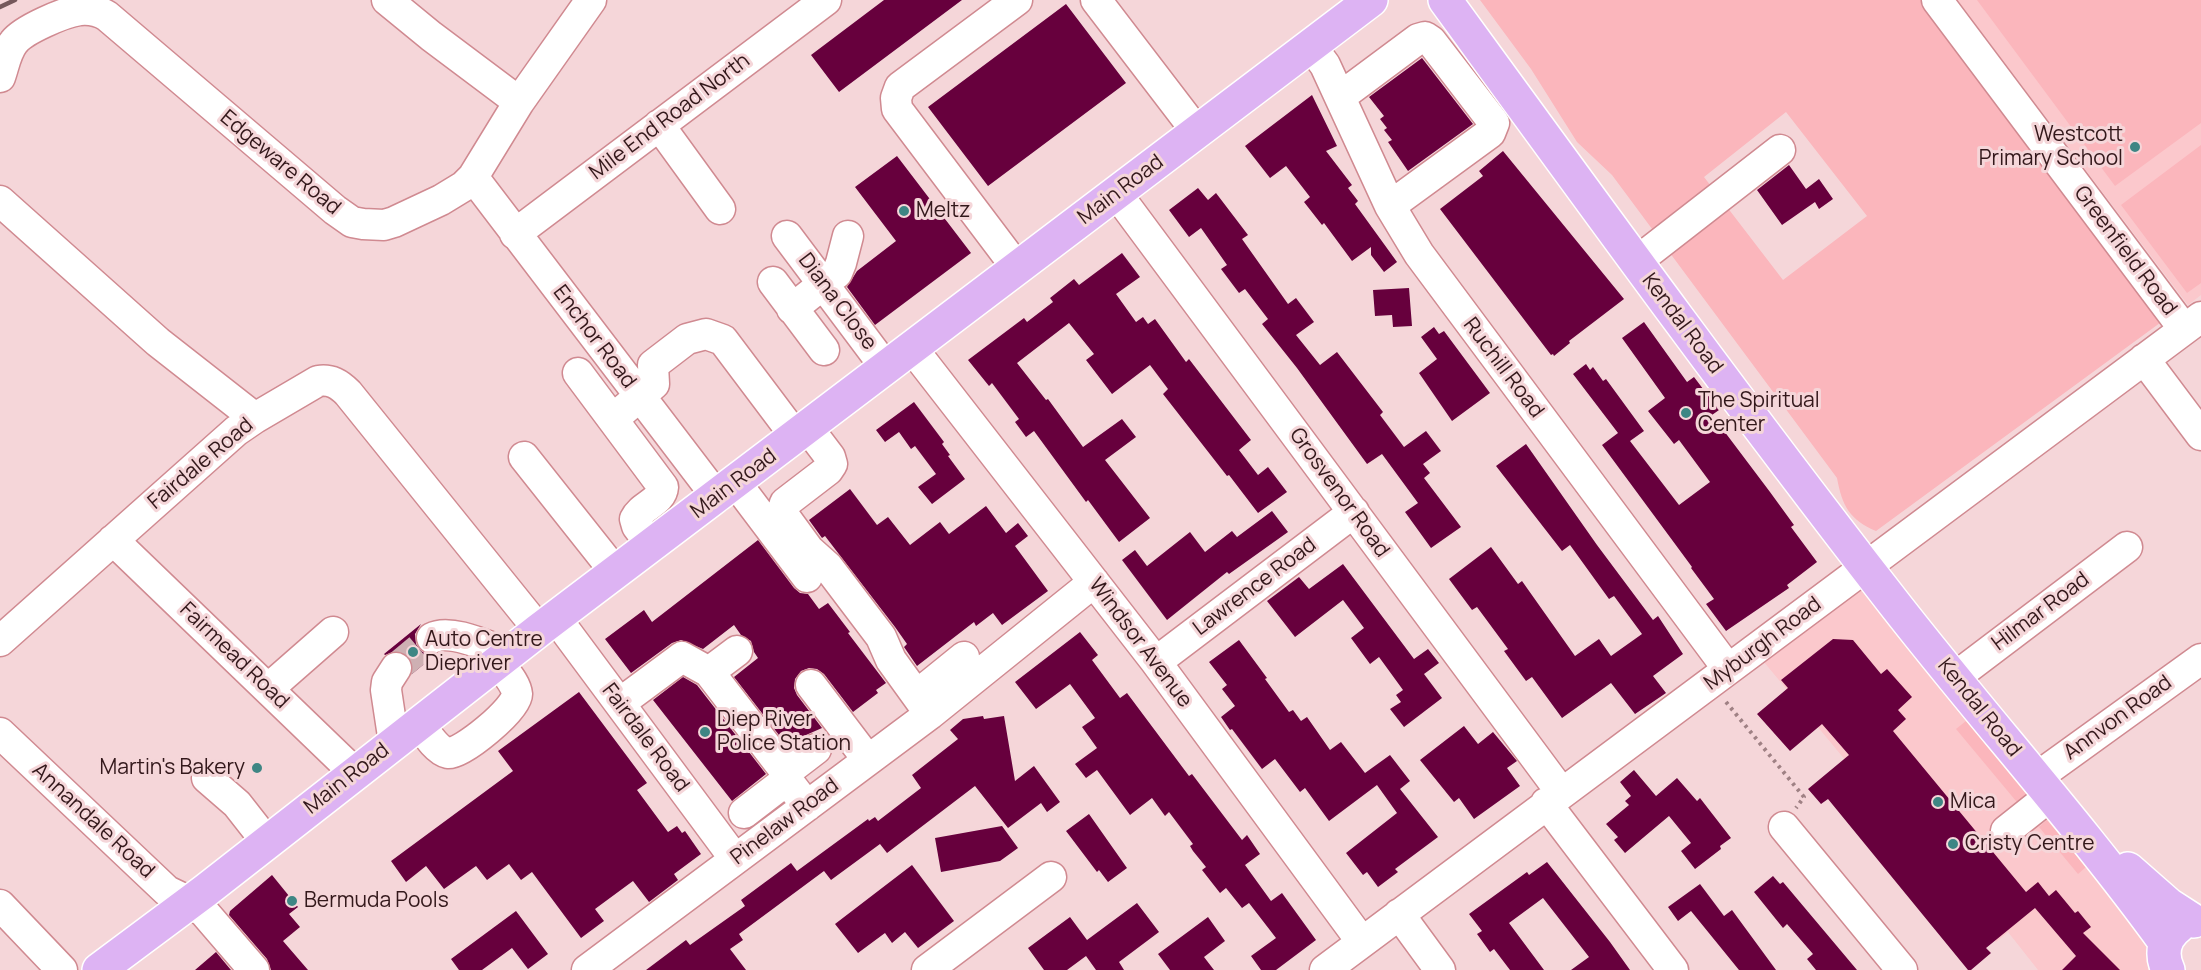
<!DOCTYPE html>
<style>
body{margin:0}
canvas{display:block;background:#f5d6d9}
</style>
<canvas width="2201" height="970"></canvas>
<script>
const ctx = document.querySelector('canvas').getContext('2d');
ctx.lineJoin = 'round';
function fillPath(path, color) {
  ctx.fillStyle = color;
  ctx.fill(path, 'evenodd');
}
function trace(path, color, width, dash) {
  ctx.strokeStyle = color;
  ctx.lineWidth = width;
  ctx.lineCap = dash ? 'butt' : 'round';
  ctx.setLineDash(dash || []);
  ctx.stroke(path);
}
function write(font, color, halo, rows, align = 'center') {
  ctx.font = font + ' Manrope,sans-serif';
  ctx.lineWidth = 6;
  ctx.setLineDash([]);
  ctx.textBaseline = 'middle';
  ctx.strokeStyle = halo;
  ctx.fillStyle = color;
  for (const [text, x, y, turn = 0] of rows) {
    ctx.save();
    ctx.translate(x, y);
    ctx.rotate((+turn || 0) * Math.PI / 180);
    ctx.textAlign = isNaN(turn) ? turn : align;
    if (halo) ctx.strokeText(text, 0, 0);
    ctx.fillText(text, 0, 0);
    ctx.restore();
  }
}
fillPath(new Path2D(`
 M 1957,0 L 2201,0 L 2201,295 L 2188,305 Z
 M 1866,567 L 2062,810 L 2157,960 L 2150,970 L 2038,970 L 2008,932 L 1996,942 L 1754,650 Z`), '#fbc8cc');
fillPath(new Path2D(`
 M 1480,0 L 1926,0 L 2164,320 L 1876,531 C 1850,520 1842,506 1837,478 L 1612,175 L 1577,142 L 1531,69 ZM 1786,112 L 1867,216 L 1783,280 L 1704,177 Z
 M 1977,0 L 2201,0 L 2201,123 L 2115,186 Z
 M 2201,145 L 2201,283 L 2187,293 L 2121,205 Z
 M 1966,721 L 2031,799 L 2021,807 L 1956,729 Z
 M 2047,820 L 2086,867 L 2078,874 L 2039,827 Z`), '#fbb6bc');
fillPath(new Path2D(`
 M 884,0 L 962,0 L 839,92 L 811,55 Z
 M 1066,4 L 1126,83 L 988,186 L 928,107 Z
 M 1422,58 L 1473,124 L 1408,171 L 1388,142 L 1392,140 L 1384,130 L 1387,128 L 1380,119 L 1384,116 L 1369,97 Z
 M 1312,95 L 1337,146 L 1326,151 L 1352,185 L 1348,188 L 1358,201 L 1355,204 L 1397,262 L 1384,272 L 1371,255 L 1371,247 L 1352,261 L 1324,223 L 1322,225 L 1304,202 L 1310,197 L 1286,166 L 1270,178 L 1245,146 Z
 M 1503,151 L 1624,299 L 1569,341 L 1570,343 L 1554,356 L 1553,354 L 1551,355 L 1440,209 L 1483,176 L 1479,171 Z
 M 897,156 L 971,253 L 875,325 L 847,287 L 857,271 L 896,241 L 855,187 Z
 M 1789,165 L 1806,189 L 1819,179 L 1833,199 L 1819,209 L 1815,202 L 1782,225 L 1757,190 Z
 M 1198,188 L 1208,200 L 1216,193 L 1248,235 L 1242,239 L 1288,304 L 1296,298 L 1314,322 L 1296,335 L 1320,365 L 1337,352 L 1383,412 L 1380,415 L 1404,447 L 1426,431 L 1441,451 L 1423,464 L 1430,473 L 1424,478 L 1461,527 L 1431,548 L 1405,512 L 1418,503 L 1382,454 L 1367,464 L 1297,368 L 1262,324 L 1268,319 L 1245,289 L 1239,293 L 1221,269 L 1227,265 L 1201,228 L 1189,237 L 1169,210 Z
 M 1122,253 L 1140,277 L 1116,294 L 1136,322 L 1143,317 L 1148,324 L 1155,319 L 1186,362 L 1189,359 L 1251,440 L 1239,450 L 1258,475 L 1268,467 L 1287,492 L 1258,513 L 1229,475 L 1227,476 L 1163,394 L 1168,389 L 1150,365 L 1112,394 L 1086,360 L 1094,354 L 1069,323 L 1017,363 L 1046,400 L 1048,399 L 1083,447 L 1122,419 L 1136,437 L 1105,460 L 1150,518 L 1119,542 L 1088,500 L 1086,502 L 1034,431 L 1026,437 L 1015,422 L 1019,419 L 992,383 L 989,386 L 968,360 L 1024,318 L 1027,322 L 1053,302 L 1050,298 L 1074,279 L 1079,285 Z
 M 1409,288 L 1412,326 L 1393,327 L 1392,315 L 1375,316 L 1373,290 Z
 M 1644,322 L 1687,382 L 1694,377 L 1719,410 L 1712,415 L 1770,492 L 1794,525 L 1791,527 L 1817,562 L 1787,585 L 1789,588 L 1726,631 L 1706,604 L 1714,599 L 1691,568 L 1692,567 L 1602,445 L 1618,433 L 1573,374 L 1586,364 L 1590,370 L 1593,367 L 1603,381 L 1606,379 L 1644,431 L 1630,441 L 1679,505 L 1710,482 L 1679,440 L 1674,444 L 1648,411 L 1665,398 L 1622,338 Z
 M 1434,327 L 1439,334 L 1444,331 L 1490,393 L 1452,421 L 1419,373 L 1437,359 L 1421,337 Z
 M 914,402 L 944,442 L 942,444 L 950,455 L 948,456 L 965,479 L 932,504 L 918,487 L 936,474 L 915,446 L 911,449 L 899,432 L 885,442 L 876,430 Z
 M 1526,444 L 1597,545 L 1653,620 L 1658,616 L 1683,654 L 1653,676 L 1666,693 L 1635,714 L 1611,683 L 1562,718 L 1532,677 L 1526,681 L 1504,651 L 1508,649 L 1477,607 L 1472,610 L 1449,579 L 1491,547 L 1518,584 L 1522,581 L 1575,656 L 1599,639 L 1611,656 L 1642,634 L 1614,596 L 1609,599 L 1570,545 L 1562,551 L 1496,466 Z
 M 850,489 L 877,525 L 888,517 L 910,545 L 940,522 L 949,534 L 986,506 L 1006,533 L 1018,523 L 1028,536 L 1015,546 L 1048,591 L 1002,625 L 993,613 L 976,626 L 974,622 L 917,666 L 904,647 L 907,644 L 895,627 L 825,536 L 822,538 L 809,520 Z
 M 1272,511 L 1288,532 L 1229,574 L 1227,572 L 1167,620 L 1122,560 L 1135,550 L 1147,566 L 1190,532 L 1205,552 L 1232,531 L 1237,537 Z
 M 758,540 L 794,588 L 800,593 L 808,594 L 819,609 L 828,603 L 850,632 L 848,633 L 886,683 L 876,690 L 878,693 L 853,712 L 824,674 L 817,669 L 809,668 L 801,671 L 795,679 L 794,688 L 797,695 L 822,728 L 806,735 L 789,748 L 734,677 L 758,658 L 754,652 L 751,641 L 741,635 L 734,625 L 703,649 L 681,640 L 672,643 L 631,673 L 605,639 L 644,610 L 652,622 Z
 M 1343,564 L 1414,659 L 1428,649 L 1439,663 L 1424,674 L 1442,698 L 1404,727 L 1390,709 L 1401,702 L 1396,695 L 1403,690 L 1379,657 L 1370,664 L 1351,638 L 1364,628 L 1343,600 L 1295,637 L 1267,601 L 1299,577 L 1309,589 Z
 M 421,624 L 415,634 L 416,644 L 421,651 L 428,655 L 435,655 L 412,674 L 412,661 L 406,654 L 396,651 L 385,655 L 384,654 Z
 M 1080,632 L 1098,655 L 1092,660 L 1120,698 L 1127,693 L 1189,776 L 1192,774 L 1242,840 L 1247,835 L 1260,854 L 1245,865 L 1271,901 L 1282,893 L 1316,940 L 1276,970 L 1261,970 L 1251,956 L 1276,938 L 1249,903 L 1242,908 L 1226,888 L 1220,893 L 1202,870 L 1206,867 L 1193,851 L 1190,846 L 1193,844 L 1169,812 L 1165,816 L 1152,798 L 1130,815 L 1097,770 L 1086,778 L 1075,764 L 1097,748 L 1082,727 L 1095,718 L 1070,684 L 1036,709 L 1015,682 Z
 M 1833,639 L 1853,640 L 1881,674 L 1887,669 L 1912,697 L 1898,710 L 1906,719 L 1893,731 L 2026,892 L 2038,882 L 2049,896 L 2056,890 L 2075,913 L 2078,911 L 2091,927 L 2083,933 L 2120,970 L 2062,970 L 2076,956 L 2035,908 L 1986,948 L 1991,953 L 1971,970 L 1968,970 L 1828,799 L 1821,804 L 1808,789 L 1849,755 L 1822,724 L 1790,751 L 1757,714 L 1788,688 L 1781,680 Z
 M 1239,640 L 1267,678 L 1265,679 L 1289,712 L 1293,710 L 1301,721 L 1307,717 L 1330,750 L 1341,742 L 1365,773 L 1390,755 L 1410,781 L 1400,789 L 1438,837 L 1395,869 L 1398,872 L 1378,887 L 1367,872 L 1363,875 L 1346,853 L 1397,813 L 1377,785 L 1329,821 L 1305,788 L 1300,792 L 1275,759 L 1262,769 L 1232,729 L 1230,730 L 1221,717 L 1235,706 L 1222,689 L 1227,685 L 1209,662 Z
 M 683,677 L 697,685 L 766,774 L 732,801 L 653,700 Z
 M 579,692 L 647,783 L 637,790 L 668,832 L 677,826 L 682,833 L 685,831 L 701,854 L 674,874 L 678,880 L 649,902 L 633,881 L 595,909 L 604,921 L 581,938 L 532,872 L 521,880 L 509,864 L 487,880 L 476,866 L 444,889 L 426,866 L 406,882 L 391,861 L 513,771 L 498,751 Z
 M 983,716 L 984,719 L 1004,716 L 1015,781 L 1034,766 L 1060,802 L 1047,812 L 1041,803 L 1008,828 L 975,786 L 887,853 L 880,844 L 831,880 L 824,871 L 739,934 L 743,940 L 730,949 L 746,970 L 646,970 L 686,940 L 690,945 L 745,906 L 741,900 L 791,863 L 797,871 L 868,819 L 869,821 L 875,817 L 878,821 L 921,788 L 912,775 L 958,739 L 950,730 L 963,719 Z
 M 1464,726 L 1478,744 L 1493,732 L 1517,761 L 1507,768 L 1520,786 L 1474,819 L 1459,798 L 1454,802 L 1420,760 Z
 M 1634,770 L 1656,796 L 1677,778 L 1697,801 L 1700,798 L 1731,838 L 1720,846 L 1721,849 L 1695,869 L 1681,851 L 1691,843 L 1669,816 L 1625,853 L 1614,840 L 1618,837 L 1606,824 L 1629,805 L 1625,801 L 1631,796 L 1620,782 Z
 M 1089,814 L 1127,868 L 1108,882 L 1099,870 L 1097,872 L 1066,831 Z
 M 1002,826 L 1018,848 L 1000,861 L 941,872 L 935,838 Z
 M 1547,862 L 1610,942 L 1630,970 L 1571,970 L 1589,957 L 1543,898 L 1509,923 L 1544,970 L 1510,970 L 1494,949 L 1490,952 L 1477,934 L 1482,931 L 1469,914 L 1527,872 L 1529,875 Z
 M 912,865 L 954,921 L 918,948 L 905,932 L 892,943 L 885,933 L 858,953 L 835,924 Z
 M 272,875 L 298,907 L 289,914 L 300,927 L 283,941 L 308,970 L 271,970 L 267,959 L 229,915 L 230,911 Z
 M 1773,876 L 1780,884 L 1783,882 L 1857,970 L 1816,970 L 1807,959 L 1813,954 L 1787,924 L 1783,928 L 1754,892 Z
 M 1700,884 L 1724,916 L 1732,910 L 1776,970 L 1739,970 L 1691,911 L 1678,921 L 1668,907 Z
 M 1137,903 L 1159,932 L 1119,962 L 1124,970 L 1096,970 L 1086,956 L 1067,970 L 1044,970 L 1028,948 L 1070,917 L 1087,940 Z
 M 516,911 L 548,954 L 528,969 L 512,948 L 482,970 L 459,970 L 451,959 Z
 M 1208,917 L 1225,941 L 1204,957 L 1214,970 L 1170,970 L 1158,954 Z
 M 216,952 L 231,970 L 195,970 Z`), '#67003d');
trace(new Path2D(`
 M 396,668 L 432,638`), '#ceb0b3', 30, [30, 15]);
const minor = new Path2D(`
 M 387,0 L 431,36 L 519,102
 M 1017,0 L 900,87 L 896,98 L 897,109 L 1017,268
 M 1096,0 L 1197,132
 M 1937,0 L 2184,329
 M 1311,46 L 1325,65 L 1390,206 L 1419,254 L 1728,669
 M 0,77 C 4,66 6,52 14,42 C 23,30 64,12 80,10 C 90,9 99,11 107,16 L 335,210 L 352,222 L 363,224 L 384,225 L 394,222 L 441,200 L 464,186 L 473,177 L 519,102 L 591,0
 M 1340,97 L 1418,39 L 1425,37 L 1431,41 L 1494,123 L 1490,133 L 1390,206
 M 659,125 L 720,209
 M 473,177 L 717,497
 M 1117,194 L 1561,792
 M 0,201 L 158,342 L 255,418
 M 515,234 L 826,0
 M 787,236 L 886,368
 M 1636,262 L 1780,150
 M 773,282 L 824,350
 M 792,309 L 837,273 L 841,263 L 848,236
 M 912,348 L 1156,662 L 1362,942
 M 2144,359 L 2201,435
 M 578,373 L 663,487 C 662,502 641,506 635,519 L 637,526 L 652,546
 M 613,419 L 654,384 L 653,365 L 687,339 L 706,334 L 723,340 L 796,437
 M 808,428 L 830,457 L 832,464 L 828,470 L 785,503 L 782,513 L 809,550 L 828,567 L 881,637 L 891,660 L 930,714
 M 524,457 L 616,573
 M 736,483 L 807,577
 M 113,540 L 355,773
 M 556,618 L 735,859
 M 432,638 C 451,628 489,647 509,654
 M 0,641 L 236,431 L 255,418 L 318,381 C 331,379 339,384 348,393 L 539,630
 M 1156,662 L 1354,512
 M 709,672 L 737,651
 M 1954,678 L 2127,547
 M 811,685 L 868,760
 M 268,689 L 333,632
 M 917,695 L 964,657
 M 620,703 L 678,660 L 682,657 L 709,672 L 786,772 L 787,780 L 807,806
 M 419,723 C 426,733 436,750 448,753 C 461,755 518,708 517,694 C 516,683 504,671 498,662
 M 0,733 L 167,891 L 190,902 L 204,912 L 254,970
 M 394,743 L 386,690 L 387,682 L 396,668
 M 786,772 L 816,749
 M 207,778 L 237,804 L 266,841
 M 2036,778 L 2201,659
 M 1546,803 L 1673,970
 M 744,813 L 787,780
 M 1784,827 L 1902,970
 M 2006,831 L 2050,796
 M 0,905 L 62,970
 M 1399,914 L 1440,970
 M 587,970 L 930,714 L 1094,582
 M 927,970 L 1051,877
 M 1325,970 L 2201,317`);
const major = new Path2D(`
 M 1445,0 C 1590,199 1735,399 1886,593 C 1977,711 2078,822 2165,942
 M 2128,869 L 2169,905 L 2194,921
 M 99,970 L 205,891 L 539,630 L 1371,0
 M 2168,970 C 2160,953 2164,937 2179,926`);
trace(minor, '#d08a91', 33);
trace(major, '#fff', 36);
trace(new Path2D(`
 M 1726,702 L 1804,797 L 1796,808`), '#9f8184', 4, [3, 4.5]);
trace(minor, '#fff', 30);
trace(major, '#ddb3f3', 33);
trace(new Path2D(`
 M 0,7 L 15,0`), '#75585b', 4.5);
for (const [x, y, r, color] of [
 [2135,147,6,"#3e8684"],
 [904,211,6,"#3e8684"],
 [1686,413,6,"#3e8684"],
 [413,652,6,"#3e8684"],
 [705,732,6,"#3e8684"],
 [257,768,6,"#3e8684"],
 [1938,802,6,"#3e8684"],
 [1953,844,6,"#3e8684"],
 [292,901,6,"#3e8684"]
]) {
  const dot = new Path2D();
  dot.arc(x, y, r, 0, 2 * Math.PI);
  ctx.fillStyle = color;
  ctx.fill(dot);
  trace(dot, '#f5d6d9', 2);
}
write('21px', '#33181b', '#f5d6d9', [
 ["Mile End Road North",670,117,-37],
 ["Edgeware Road",280,163,40],
 ["Main Road",1121,190,-37],
 ["Greenfield Road",2125,251,53],
 ["Diana Close",837,302,53],
 ["Kendal Road",1682,324,53],
 ["Enchor Road",594,337,53],
 ["Ruchill Road",1503,368,53],
 ["Fairdale Road",201,464,-40],
 ["Main Road",734,484,-37],
 ["Grosvenor Road",1339,493,54],
 ["Lawrence Road",1255,587,-37],
 ["Hilmar Road",2041,612,-37],
 ["Windsor Avenue",1140,643,53],
 ["Myburgh Road",1763,644,-37],
 ["Fairmead Road",234,656,44],
 ["Kendal Road",1979,708,51],
 ["Annvon Road",2118,718,-36],
 ["Fairdale Road",645,738,53],
 ["Main Road",347,779,-38],
 ["Annandale Road",93,821,43],
 ["Pinelaw Road",785,822,-37]
]);
write('21px', '#33181b', '#f5d6d9', [
 ["Westcott",2123,135,"right"],
 ["Primary School",2123,159,"right"],
 ["Meltz",916,211],
 ["The Spiritual",1698,401],
 ["Center",1698,425],
 ["Auto Centre",425,640],
 ["Diepriver",425,664],
 ["Diep River",717,720],
 ["Police Station",717,744],
 ["Martin's Bakery",245,768,"right"],
 ["Mica",1950,802],
 ["Cristy Centre",1965,844],
 ["Bermuda Pools",304,901]
], 'left');
</script>
